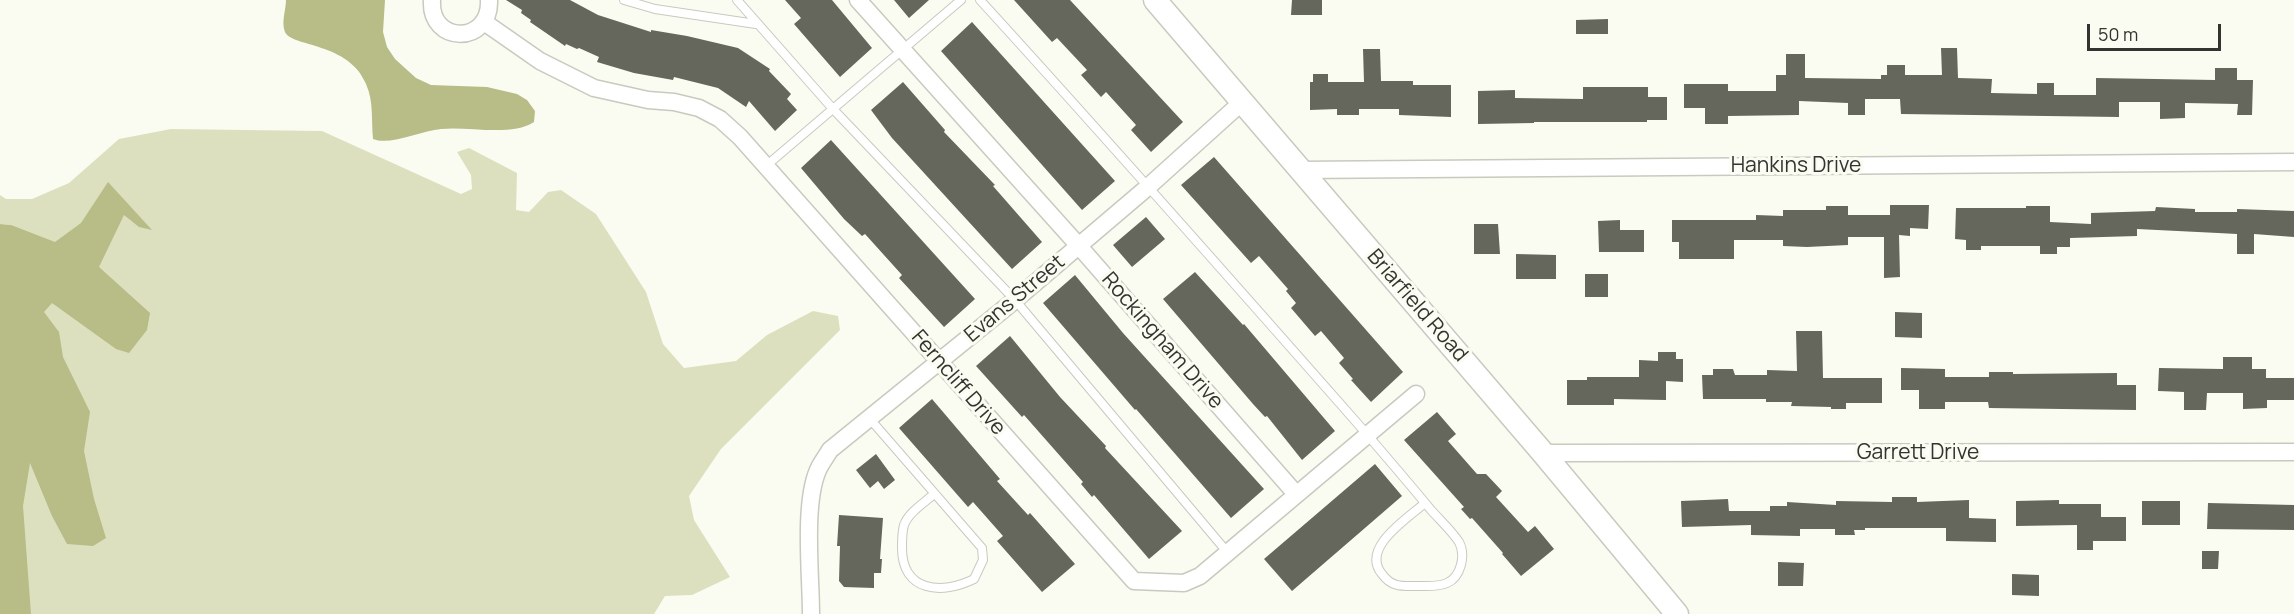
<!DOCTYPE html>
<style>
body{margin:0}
#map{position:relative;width:2294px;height:614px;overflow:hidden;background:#fbfcf1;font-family:Manrope,sans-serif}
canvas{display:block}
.scale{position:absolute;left:2087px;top:24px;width:134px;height:27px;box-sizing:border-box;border:3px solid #333430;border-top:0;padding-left:8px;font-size:18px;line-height:21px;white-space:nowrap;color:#333430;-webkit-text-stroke:4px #fbfcf1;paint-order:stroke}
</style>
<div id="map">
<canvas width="2294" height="614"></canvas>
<div class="scale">50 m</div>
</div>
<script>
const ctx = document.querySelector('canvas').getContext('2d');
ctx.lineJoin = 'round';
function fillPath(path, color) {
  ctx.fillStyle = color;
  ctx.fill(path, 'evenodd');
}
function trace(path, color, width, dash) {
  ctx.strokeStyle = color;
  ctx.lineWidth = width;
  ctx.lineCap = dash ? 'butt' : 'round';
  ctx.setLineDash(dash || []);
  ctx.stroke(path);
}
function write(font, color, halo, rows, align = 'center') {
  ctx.font = font + ' Manrope,sans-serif';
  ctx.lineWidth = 6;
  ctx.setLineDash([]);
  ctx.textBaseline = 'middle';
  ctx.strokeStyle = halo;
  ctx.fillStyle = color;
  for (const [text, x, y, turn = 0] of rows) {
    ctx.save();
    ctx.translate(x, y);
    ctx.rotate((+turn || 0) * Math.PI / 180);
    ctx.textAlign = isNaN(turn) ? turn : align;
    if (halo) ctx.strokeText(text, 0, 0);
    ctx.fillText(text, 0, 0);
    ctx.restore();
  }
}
fillPath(new Path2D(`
 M 171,129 L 322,131 L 461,194 L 472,189 L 471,175 L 457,152 L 469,148 L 517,173 L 516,210 L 529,212 L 548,192 L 561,190 L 596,214 L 646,292 L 663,344 L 684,368 L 736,361 L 767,335 L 813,311 L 838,316 L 840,330 L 721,449 L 689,496 L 694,520 L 730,577 L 692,595 L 665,596 L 654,614 L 2,614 L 11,225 L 0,224 L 0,195 L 6,199 L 32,199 L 69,183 L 119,139 Z`), '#dde0be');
fillPath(new Path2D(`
 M 286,0 L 385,0 L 383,32 L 387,47 L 395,59 L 416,78 L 431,85 L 487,87 L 517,94 L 527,100 L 535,111 L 534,122 C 511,137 469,126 441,129 C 420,131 390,146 373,139 C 371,120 374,102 366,84 C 349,42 291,47 285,32 C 281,22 286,10 286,0 Z
 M 108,182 L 152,230 L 139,227 L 124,215 L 99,267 L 150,313 L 147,330 L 129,353 L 116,349 L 52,303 L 44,312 L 59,332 L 63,357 L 90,412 L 84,451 L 94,499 L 106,538 L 93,546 L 67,544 L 52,516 L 30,463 L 23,506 L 31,614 L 0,614 L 0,224 L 11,225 L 55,242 L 81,223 Z`), '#b8bc87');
fillPath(new Path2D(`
 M 506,0 L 570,0 L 598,15 L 651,32 L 651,30 L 687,36 L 738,48 L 770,69 L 769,71 L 791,94 L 787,99 L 797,110 L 775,131 L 749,101 L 746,107 L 718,88 L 674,77 L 673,80 L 634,73 L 597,62 L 599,57 L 579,48 L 577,49 L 566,44 L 565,46 L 530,22 L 531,20 L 521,13 L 522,10 Z
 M 785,0 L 832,0 L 872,48 L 840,77 L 794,24 L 801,18 Z
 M 894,0 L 929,0 L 909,18 Z
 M 1014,0 L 1070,0 L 1183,122 L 1151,152 L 1131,130 L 1136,125 L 1106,92 L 1101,97 L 1081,75 L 1087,70 L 1057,38 L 1052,42 Z
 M 1292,0 L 1322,0 L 1322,15 L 1291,15 Z
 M 1608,19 L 1608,34 L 1576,34 L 1576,20 Z
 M 972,22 L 1115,181 L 1082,210 L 941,51 Z
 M 1941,48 L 1957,48 L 1958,78 L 1992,79 L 1991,93 L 2037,94 L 2037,83 L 2054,83 L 2054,95 L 2096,95 L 2096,78 L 2215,80 L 2215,68 L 2237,68 L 2237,80 L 2253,80 L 2252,115 L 2237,115 L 2238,104 L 2185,103 L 2185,118 L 2160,119 L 2160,102 L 2119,102 L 2119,117 L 1901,114 L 1900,99 L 1865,99 L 1865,115 L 1848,115 L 1848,103 L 1799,101 L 1799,115 L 1728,116 L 1728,124 L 1705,124 L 1705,108 L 1684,108 L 1684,84 L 1728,84 L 1728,91 L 1776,91 L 1776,75 L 1786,75 L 1786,54 L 1805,54 L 1805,78 L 1881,79 L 1881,75 L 1887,75 L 1887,65 L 1905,65 L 1905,75 L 1942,75 Z
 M 1363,49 L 1380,49 L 1381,81 L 1413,81 L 1413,85 L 1451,85 L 1451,117 L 1399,115 L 1399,109 L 1359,109 L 1359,115 L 1337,115 L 1337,109 L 1310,110 L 1310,82 L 1313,82 L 1313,74 L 1328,74 L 1328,82 L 1364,82 Z
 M 903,82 L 945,130 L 944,132 L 995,185 L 993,186 L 1042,242 L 1012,269 L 892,138 L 871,110 Z
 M 1583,87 L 1648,87 L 1648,97 L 1667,97 L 1667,120 L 1647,120 L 1647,122 L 1534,122 L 1534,123 L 1478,124 L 1478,91 L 1515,90 L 1515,98 L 1583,99 Z
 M 831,140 L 975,299 L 944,327 L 899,278 L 902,275 L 865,234 L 862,236 L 844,219 L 801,168 Z
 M 1214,157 L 1403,372 L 1371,402 L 1351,380 L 1353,379 L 1339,363 L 1344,358 L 1321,331 L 1315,336 L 1291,308 L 1296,303 L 1286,291 L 1288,289 L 1259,256 L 1251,263 L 1181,185 Z
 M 1890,205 L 1929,205 L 1928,229 L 1910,228 L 1910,236 L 1899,235 L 1900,277 L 1884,278 L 1884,237 L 1848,237 L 1848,245 L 1807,247 L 1783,246 L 1783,240 L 1734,240 L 1734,259 L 1679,259 L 1679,242 L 1672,242 L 1672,220 L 1756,220 L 1756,215 L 1783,216 L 1783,210 L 1826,210 L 1826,206 L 1848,206 L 1848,215 L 1890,215 Z
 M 2026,206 L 2050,206 L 2050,222 L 2091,224 L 2091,213 L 2155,211 L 2156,207 L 2195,209 L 2195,212 L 2237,212 L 2237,209 L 2294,211 L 2294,237 L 2254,234 L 2254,254 L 2237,254 L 2237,234 L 2218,233 L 2137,229 L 2137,236 L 2070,238 L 2070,247 L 2057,247 L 2057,254 L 2040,254 L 2040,246 L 1981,246 L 1981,250 L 1966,250 L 1966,240 L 1955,239 L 1956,208 L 2026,208 Z
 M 1146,217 L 1165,239 L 1132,267 L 1113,245 Z
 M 1620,220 L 1620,230 L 1644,230 L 1644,252 L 1599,252 L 1598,221 Z
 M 1474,224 L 1498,224 L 1500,254 L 1474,254 Z
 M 1516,254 L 1556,255 L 1556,279 L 1516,279 Z
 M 1195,272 L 1243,325 L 1244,324 L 1335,431 L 1302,460 L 1267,416 L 1265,417 L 1253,404 L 1163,299 Z
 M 1585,274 L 1608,274 L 1608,297 L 1585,297 Z
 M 1075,275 L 1123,333 L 1264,489 L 1231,518 L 1136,409 L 1135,410 L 1043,303 Z
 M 1895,312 L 1922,313 L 1922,338 L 1895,337 Z
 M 1796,331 L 1822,331 L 1823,378 L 1882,378 L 1882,403 L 1846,403 L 1846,409 L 1831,409 L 1831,407 L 1791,406 L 1792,402 L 1766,402 L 1766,399 L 1703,399 L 1702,375 L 1713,375 L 1713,369 L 1733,369 L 1735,375 L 1767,375 L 1767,370 L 1797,371 Z
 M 1010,336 L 1060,397 L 1106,446 L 1105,448 L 1182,531 L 1149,559 L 1094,495 L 1092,497 L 1081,484 L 1083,482 L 1024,415 L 1022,417 L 976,366 Z
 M 1658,352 L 1676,352 L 1676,359 L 1683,359 L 1683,382 L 1666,381 L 1666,400 L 1614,399 L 1614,405 L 1567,405 L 1567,380 L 1587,380 L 1587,377 L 1639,377 L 1639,360 L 1658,361 Z
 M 2223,357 L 2252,357 L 2252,369 L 2266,369 L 2266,378 L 2294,378 L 2294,400 L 2267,400 L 2267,408 L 2243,409 L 2243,393 L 2207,393 L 2206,410 L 2184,410 L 2184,392 L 2158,391 L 2159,368 L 2223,369 Z
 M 1901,368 L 1945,369 L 1945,377 L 1989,377 L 1989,372 L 2013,372 L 2013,374 L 2117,373 L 2117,385 L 2136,385 L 2136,410 L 1989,408 L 1988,402 L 1945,402 L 1945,409 L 1919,409 L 1919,390 L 1901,390 Z
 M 932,399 L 1000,479 L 997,481 L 1028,515 L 1030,513 L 1075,564 L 1042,592 L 997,541 L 1003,536 L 973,502 L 968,507 L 899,428 Z
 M 1437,412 L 1456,434 L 1448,441 L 1477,474 L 1486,474 L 1502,491 L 1496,497 L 1528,532 L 1535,526 L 1554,549 L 1521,576 L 1502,554 L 1503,553 L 1472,518 L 1470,519 L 1461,509 L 1464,507 L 1404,440 Z
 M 876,454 L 895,480 L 884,489 L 878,481 L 870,488 L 856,470 Z
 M 1375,464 L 1402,496 L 1292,591 L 1264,559 Z
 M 1892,497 L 1917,497 L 1917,502 L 1969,500 L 1969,518 L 1996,519 L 1996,542 L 1946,541 L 1946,528 L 1865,528 L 1865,530 L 1854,530 L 1855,535 L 1835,535 L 1835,529 L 1800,529 L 1800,536 L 1751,535 L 1751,525 L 1682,527 L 1681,501 L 1728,499 L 1729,511 L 1770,511 L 1770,506 L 1787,506 L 1787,502 L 1836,505 L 1836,501 L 1892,502 Z
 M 2059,500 L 2059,504 L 2101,504 L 2101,517 L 2126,517 L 2126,541 L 2093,541 L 2093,550 L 2077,550 L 2077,525 L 2016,526 L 2016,501 Z
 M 2142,501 L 2180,501 L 2180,525 L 2142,525 Z
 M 2208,503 L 2294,505 L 2294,530 L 2207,529 Z
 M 839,515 L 883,518 L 880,559 L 882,559 L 881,573 L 874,573 L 874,588 L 844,587 L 839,581 L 840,546 L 837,546 Z
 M 2202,551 L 2219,551 L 2218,569 L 2202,569 Z
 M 1778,562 L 1804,563 L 1803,586 L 1778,586 Z
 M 2012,574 L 2039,575 L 2039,596 L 2012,595 Z`), '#65665c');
const lane = new Path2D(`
 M 624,0 L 655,9 L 756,24
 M 737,0 L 833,109 L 1015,300 L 1228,553
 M 980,0 C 1108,140 1233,282 1358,424 C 1383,453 1407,481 1431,510 C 1440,520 1452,531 1459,542 C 1466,555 1461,577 1447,583 C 1438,587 1429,586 1419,586 C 1403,586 1392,588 1382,574 C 1360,548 1408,518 1425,503
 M 767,165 L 961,0
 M 870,419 L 982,548 L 983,560 L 974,579 C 942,595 902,592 902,548 C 902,540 902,532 904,525 C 909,512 924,503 934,494`);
const street = new Path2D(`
 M 432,0 C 429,45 491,45 489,0
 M 858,0 L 1078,245 L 1296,494
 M 484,22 L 540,61 L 594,88 L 648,100 L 674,102 L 699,108 L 720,119 L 740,137 L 1134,581 L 1184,583 L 1200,576 L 1416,394
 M 1299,170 L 2294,162
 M 1543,453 L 2294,452
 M 811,614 C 811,576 803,504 818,470 C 821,463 826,457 830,450 L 1015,300 L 1149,186 L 1241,103`);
const secondary = new Path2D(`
 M 1155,0 L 1543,453 L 1677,614`);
trace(lane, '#c8cabf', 10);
trace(street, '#c8cabf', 19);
trace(secondary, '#c8cabf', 25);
trace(lane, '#fff', 8);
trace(street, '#fff', 16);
trace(secondary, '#fff', 22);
write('21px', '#333430', '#fbfcf1', [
 ["Hankins Drive",1796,166],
 ["Evans Street",1015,299,-40],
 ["Briarfield Road",1417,306,49],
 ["Rockingham Drive",1162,341,49],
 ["Ferncliff Drive",958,383,49],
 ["Garrett Drive",1918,453]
]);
</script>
